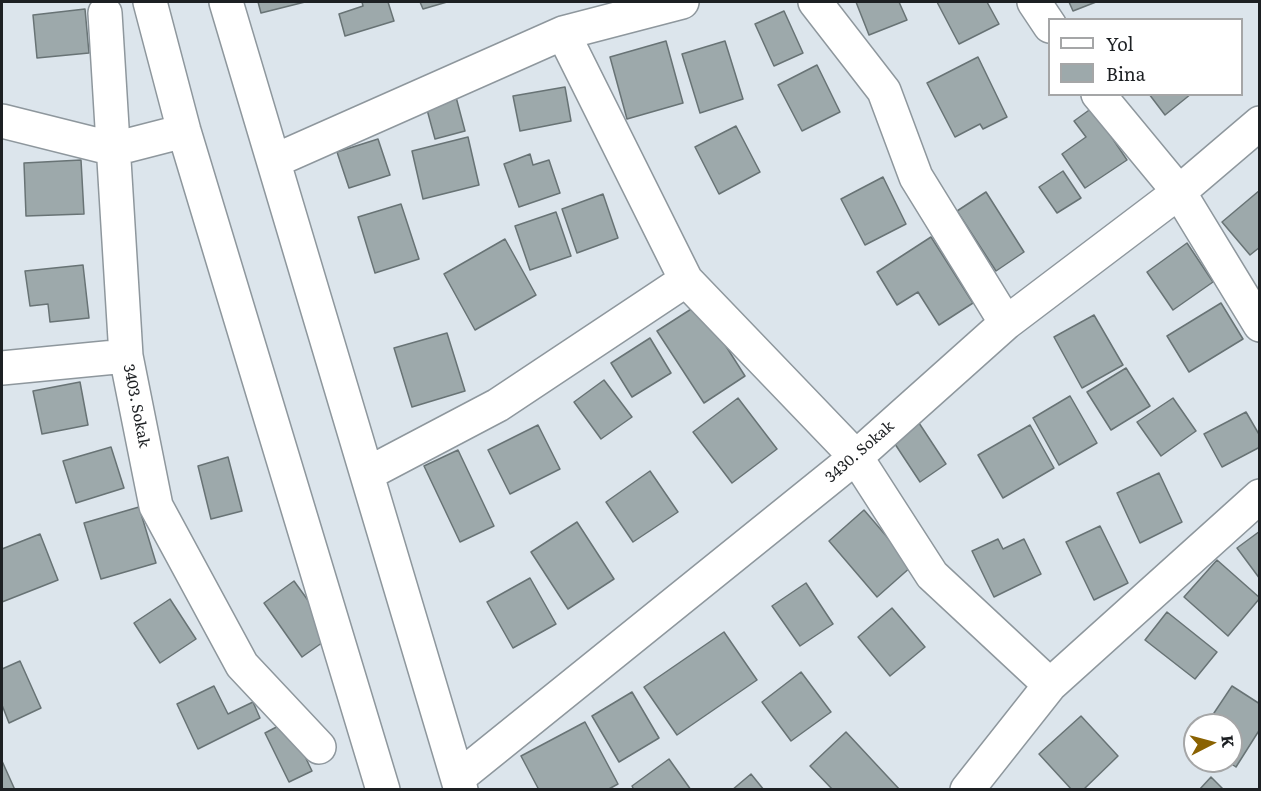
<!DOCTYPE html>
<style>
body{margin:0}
#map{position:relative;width:1261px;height:791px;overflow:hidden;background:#dce5ec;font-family:Literata,serif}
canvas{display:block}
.frame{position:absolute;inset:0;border:3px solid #1d2023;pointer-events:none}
.legend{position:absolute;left:1048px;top:18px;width:195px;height:78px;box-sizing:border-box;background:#fff;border:2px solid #a5a6a7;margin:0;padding:8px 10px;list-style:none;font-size:18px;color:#1d2023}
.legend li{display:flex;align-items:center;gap:12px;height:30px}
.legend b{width:30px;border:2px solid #a5a6a7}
.north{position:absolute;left:1183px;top:713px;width:60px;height:60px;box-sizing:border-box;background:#fff;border:2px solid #a5a6a7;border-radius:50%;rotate:84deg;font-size:16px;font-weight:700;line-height:24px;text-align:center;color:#1d2023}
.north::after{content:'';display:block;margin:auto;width:21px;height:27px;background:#8a6201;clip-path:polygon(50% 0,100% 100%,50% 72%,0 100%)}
</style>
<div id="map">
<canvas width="1261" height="791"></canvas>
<div class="frame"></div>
<ul class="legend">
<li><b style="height:8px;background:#fff"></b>Yol</li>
<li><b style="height:16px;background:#9da9ab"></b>Bina</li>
</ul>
<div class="north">K</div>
</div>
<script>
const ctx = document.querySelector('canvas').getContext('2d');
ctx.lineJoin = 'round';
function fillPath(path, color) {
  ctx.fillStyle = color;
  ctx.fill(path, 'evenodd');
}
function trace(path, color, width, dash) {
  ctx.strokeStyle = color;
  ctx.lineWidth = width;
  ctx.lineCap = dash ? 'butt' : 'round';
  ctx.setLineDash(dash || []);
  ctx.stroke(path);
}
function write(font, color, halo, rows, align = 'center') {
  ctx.font = font + ' Literata,serif';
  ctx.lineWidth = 5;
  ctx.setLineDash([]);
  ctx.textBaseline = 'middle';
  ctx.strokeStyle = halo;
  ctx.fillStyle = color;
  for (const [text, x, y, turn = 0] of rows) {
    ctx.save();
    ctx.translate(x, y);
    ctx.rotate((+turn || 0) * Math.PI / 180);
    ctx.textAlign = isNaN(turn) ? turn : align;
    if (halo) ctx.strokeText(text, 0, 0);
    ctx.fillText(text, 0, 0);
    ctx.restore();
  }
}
const building = new Path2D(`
 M 258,2 L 305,2 L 261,13 Z
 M 362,2 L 388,2 L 394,21 L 345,36 L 339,14 L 363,6 Z
 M 420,2 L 447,2 L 423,9 Z
 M 856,2 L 899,2 L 907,20 L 869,35 Z
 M 937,2 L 987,2 L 999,24 L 959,44 Z
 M 1069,2 L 1096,2 L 1073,11 Z
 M 85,9 L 89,53 L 37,58 L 33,15 Z
 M 784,11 L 803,53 L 774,66 L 755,24 Z
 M 666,41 L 683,103 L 627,119 L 610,57 Z
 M 725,41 L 743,99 L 700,113 L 682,54 Z
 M 978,57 L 1007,117 L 983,129 L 980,124 L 955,137 L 927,83 Z
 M 817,65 L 840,112 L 802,131 L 778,85 Z
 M 565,87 L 571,121 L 520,131 L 513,96 Z
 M 1149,94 L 1191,94 L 1165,115 Z
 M 456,97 L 465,131 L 435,139 L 426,106 Z
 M 1092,108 L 1127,160 L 1085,188 L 1062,154 L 1086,137 L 1074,121 Z
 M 736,126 L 760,172 L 719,194 L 695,147 Z
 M 468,137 L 479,185 L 423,199 L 412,151 Z
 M 378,139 L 390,175 L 349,188 L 337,152 Z
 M 530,154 L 533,165 L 549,160 L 560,193 L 519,207 L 504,164 Z
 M 81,160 L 84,214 L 26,216 L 24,163 Z
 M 1063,171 L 1081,198 L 1057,213 L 1039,187 Z
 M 883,177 L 906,224 L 865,245 L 841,199 Z
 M 1260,190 L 1260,247 L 1250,255 L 1222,222 Z
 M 986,192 L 1024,252 L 996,271 L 957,211 Z
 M 603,194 L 618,238 L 577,253 L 562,209 Z
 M 401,204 L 419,259 L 375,273 L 358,217 Z
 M 556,212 L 571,256 L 530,270 L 515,226 Z
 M 931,237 L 973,303 L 939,325 L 918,292 L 897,305 L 877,272 Z
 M 505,239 L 536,295 L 475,330 L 444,274 Z
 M 1187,243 L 1213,282 L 1173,310 L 1147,272 Z
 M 83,265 L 89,318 L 50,322 L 48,304 L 30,306 L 25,271 Z
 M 1221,303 L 1243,339 L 1189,372 L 1167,336 Z
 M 699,304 L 745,376 L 704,403 L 657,331 Z
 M 1094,315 L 1123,365 L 1082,388 L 1054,337 Z
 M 447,333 L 465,391 L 412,407 L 394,348 Z
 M 650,338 L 671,373 L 632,397 L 611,363 Z
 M 1126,368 L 1150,406 L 1111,430 L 1087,392 Z
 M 604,380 L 632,417 L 601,439 L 574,402 Z
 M 80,382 L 88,425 L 42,434 L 33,391 Z
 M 1070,396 L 1097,443 L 1059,465 L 1033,418 Z
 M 738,398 L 777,449 L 732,483 L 693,432 Z
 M 1173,398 L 1196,431 L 1161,456 L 1137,422 Z
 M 1246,412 L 1260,436 L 1260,447 L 1222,467 L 1204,434 Z
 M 919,423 L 946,464 L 920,482 L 893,441 Z
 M 538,425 L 560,469 L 510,494 L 488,450 Z
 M 1030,425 L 1054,468 L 1003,498 L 978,455 Z
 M 111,447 L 124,488 L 76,503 L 63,461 Z
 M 458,450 L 494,526 L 460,542 L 424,466 Z
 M 228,457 L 242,511 L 211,519 L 198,466 Z
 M 650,471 L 678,512 L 633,542 L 606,502 Z
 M 1159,473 L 1182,522 L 1140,543 L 1117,493 Z
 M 139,507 L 156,563 L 101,579 L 84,523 Z
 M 864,510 L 912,566 L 877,597 L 829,541 Z
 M 577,522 L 614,579 L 568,609 L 531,552 Z
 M 1100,526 L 1128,583 L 1094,600 L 1066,542 Z
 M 1260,531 L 1260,579 L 1237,548 Z
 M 40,534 L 58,580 L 2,602 L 2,549 Z
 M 998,539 L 1003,549 L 1024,539 L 1041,574 L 994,597 L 972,551 Z
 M 1217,560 L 1260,598 L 1228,636 L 1184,597 Z
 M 530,578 L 556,624 L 513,648 L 487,602 Z
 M 294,581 L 333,635 L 302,657 L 264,603 Z
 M 806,583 L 833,624 L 800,646 L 772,606 Z
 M 170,599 L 196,639 L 160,663 L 134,623 Z
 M 892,608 L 925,647 L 890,676 L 858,637 Z
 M 1167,612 L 1217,652 L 1195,679 L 1145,640 Z
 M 724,632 L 757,680 L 677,735 L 644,687 Z
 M 20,661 L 41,708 L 9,723 L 2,705 L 2,669 Z
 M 801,672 L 831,712 L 791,741 L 762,702 Z
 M 214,686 L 228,714 L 253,702 L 260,718 L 198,749 L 177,704 Z
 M 1232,686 L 1260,704 L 1260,729 L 1236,767 L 1227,761 L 1231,761 L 1231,725 L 1206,725 Z
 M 632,692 L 659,738 L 619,762 L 592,716 Z
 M 1081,716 L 1118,756 L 1083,790 L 1072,790 L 1039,754 Z
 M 288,721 L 312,771 L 289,782 L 265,733 Z
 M 585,722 L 618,784 L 607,790 L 539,790 L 521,756 Z
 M 846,732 L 900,790 L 833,790 L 810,766 Z
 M 669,759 L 691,790 L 634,790 L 632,786 Z
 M 2,761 L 15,790 L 2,790 Z
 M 751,774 L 764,790 L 732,790 Z
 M 1211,777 L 1224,790 L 1199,790 Z`);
fillPath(building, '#9da9ab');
trace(building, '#687375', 1.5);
const minor = new Path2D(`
 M 150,2 L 184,131 L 383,790
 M 226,2 L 461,790
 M 815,2 L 884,91 L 916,177 L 1006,323
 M 1034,2 L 1050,26
 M 105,13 L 126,356 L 156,506 L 242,665 L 319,747
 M 563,33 L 686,280 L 856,457 L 932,575 L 1050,685
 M 1098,94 L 1179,192 L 1260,325
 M 2,121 L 114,149 L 184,131
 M 274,161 L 563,33 L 682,2
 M 2,368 L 126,356
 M 367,474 L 498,405 L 686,280
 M 458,778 L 856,457 L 1006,323 L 1179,192 L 1260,123
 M 967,790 L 1050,685 L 1260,496`);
trace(minor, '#8e979d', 36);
trace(minor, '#fff', 33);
write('15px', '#1d2023', '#fff', [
 ["3403. Sokak",136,406,79],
 ["3430. Sokak",860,452,-41]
]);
</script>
